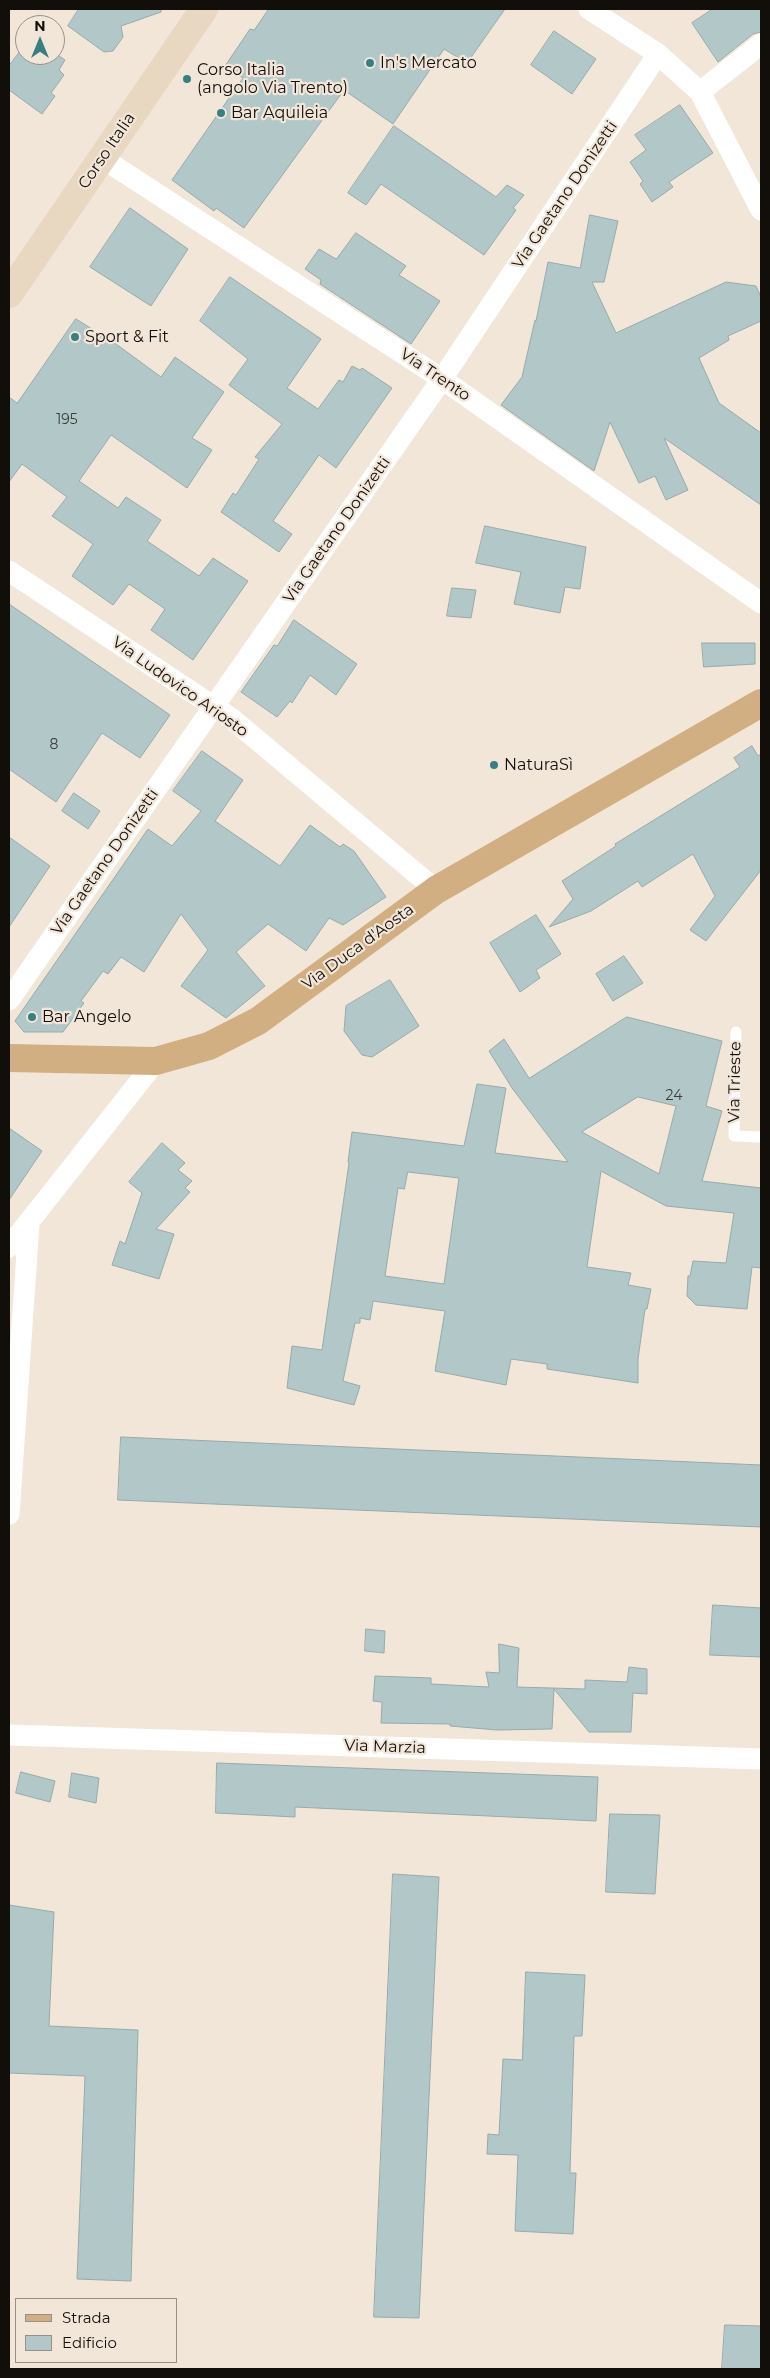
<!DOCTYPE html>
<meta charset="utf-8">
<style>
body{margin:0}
#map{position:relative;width:770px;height:2378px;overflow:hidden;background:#f2e6d9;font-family:Montserrat,sans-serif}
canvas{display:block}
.frame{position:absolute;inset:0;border:10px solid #120e0a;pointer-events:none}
.legend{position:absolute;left:15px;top:2298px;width:162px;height:65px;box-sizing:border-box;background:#f2e6d9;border:1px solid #989086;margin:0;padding:6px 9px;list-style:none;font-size:15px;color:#120e0a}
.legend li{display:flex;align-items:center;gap:10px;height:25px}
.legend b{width:25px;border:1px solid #989086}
.north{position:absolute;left:15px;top:15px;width:50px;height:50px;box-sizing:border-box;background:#f2e6d9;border:1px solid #989086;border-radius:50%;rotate:0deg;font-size:14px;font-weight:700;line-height:20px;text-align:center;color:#120e0a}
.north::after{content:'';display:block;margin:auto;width:18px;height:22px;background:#377f83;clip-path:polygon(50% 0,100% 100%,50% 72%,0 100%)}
</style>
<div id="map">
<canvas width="770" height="2378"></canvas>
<div class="frame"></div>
<ul class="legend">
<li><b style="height:6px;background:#d2af82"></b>Strada</li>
<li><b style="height:14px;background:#b2c7c7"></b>Edificio</li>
</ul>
<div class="north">N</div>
</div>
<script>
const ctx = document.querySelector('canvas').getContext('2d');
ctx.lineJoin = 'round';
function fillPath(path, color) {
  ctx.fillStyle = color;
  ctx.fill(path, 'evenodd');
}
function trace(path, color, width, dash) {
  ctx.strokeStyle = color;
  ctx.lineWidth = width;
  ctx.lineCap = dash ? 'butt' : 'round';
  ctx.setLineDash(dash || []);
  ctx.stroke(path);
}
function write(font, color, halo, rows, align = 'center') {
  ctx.font = font + ' Montserrat,sans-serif';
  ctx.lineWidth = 4.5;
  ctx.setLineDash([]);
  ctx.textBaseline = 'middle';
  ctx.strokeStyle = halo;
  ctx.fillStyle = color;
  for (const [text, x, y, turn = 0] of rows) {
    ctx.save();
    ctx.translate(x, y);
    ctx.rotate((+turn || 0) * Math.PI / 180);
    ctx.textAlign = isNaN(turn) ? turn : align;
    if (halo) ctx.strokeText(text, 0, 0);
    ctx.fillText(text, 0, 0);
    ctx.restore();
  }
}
const building = new Path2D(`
 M 79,9 L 161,9 L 161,12 L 121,26 L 123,37 L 113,51 L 104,52 L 68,26 Z
 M 269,9 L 505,9 L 467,63 L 444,49 L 393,124 L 344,90 L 244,228 L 216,208 L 214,211 L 172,180 L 243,78 L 225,66 L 250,29 L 254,30 Z
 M 713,9 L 761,9 L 761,32 L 753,34 L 718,62 L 692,23 Z
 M 554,31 L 596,59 L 572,94 L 531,65 Z
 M 25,45 L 25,55 L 55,55 L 55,53 L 65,60 L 59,70 L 64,75 L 51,93 L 55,96 L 42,114 L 9,90 L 9,66 Z
 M 680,105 L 713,153 L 669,182 L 673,187 L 652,202 L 640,184 L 643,181 L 630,162 L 646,150 L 635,135 Z
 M 394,126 L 496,197 L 507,185 L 524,195 L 513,208 L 516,210 L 484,255 L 381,184 L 366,205 L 348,193 Z
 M 130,208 L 188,249 L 151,306 L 90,267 Z
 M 590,215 L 618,221 L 604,282 L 592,282 L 616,333 L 726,282 L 756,286 L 761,297 L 761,321 L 728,336 L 729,340 L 699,358 L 719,403 L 761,433 L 761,505 L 664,438 L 688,490 L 666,500 L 655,476 L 639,483 L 610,422 L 594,471 L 501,405 L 522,377 L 535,320 L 536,321 L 548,262 L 580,268 Z
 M 356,233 L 406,266 L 399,275 L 440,301 L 411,344 L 320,284 L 321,280 L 305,269 L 319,249 L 336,259 Z
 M 230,277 L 321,339 L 287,388 L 318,409 L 339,380 L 343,382 L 352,366 L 360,370 L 362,368 L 392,388 L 336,468 L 319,455 L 273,521 L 292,534 L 279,552 L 221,512 L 233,493 L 236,495 L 259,459 L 255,457 L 282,424 L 229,385 L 248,359 L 200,321 Z
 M 76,319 L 116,344 L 161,377 L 175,357 L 224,392 L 192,438 L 212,450 L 187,488 L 111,435 L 79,481 L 118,508 L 126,497 L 161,520 L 147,541 L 199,576 L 213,558 L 248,581 L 193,660 L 151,630 L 165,609 L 129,584 L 113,605 L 72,576 L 93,544 L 52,516 L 67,497 L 22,464 L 9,482 L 9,397 L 17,403 Z
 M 485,526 L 586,547 L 580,589 L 565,587 L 560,613 L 514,604 L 521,572 L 476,563 Z
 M 452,588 L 476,590 L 471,618 L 447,616 Z
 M 9,604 L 170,715 L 140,758 L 102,733 L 56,802 L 9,769 Z
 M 294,620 L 357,664 L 336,695 L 310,675 L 292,703 L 290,701 L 277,717 L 241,692 L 274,645 L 277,646 Z
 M 702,643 L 755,643 L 755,664 L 704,667 Z
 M 752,746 L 758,756 L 761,754 L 761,870 L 706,941 L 690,930 L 715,896 L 693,854 L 642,887 L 638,881 L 591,911 L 549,927 L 573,899 L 562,881 L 616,846 L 615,844 L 740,767 L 734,758 Z
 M 202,751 L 243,780 L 215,821 L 280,866 L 310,825 L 340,847 L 343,844 L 354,851 L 386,897 L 343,925 L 329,918 L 306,951 L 268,924 L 236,952 L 265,986 L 226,1018 L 181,986 L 208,950 L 181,914 L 144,972 L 121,957 L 108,974 L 103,971 L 81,1001 L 84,1003 L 63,1032 L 24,1032 L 15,1021 L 148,829 L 172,846 L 201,811 L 173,791 Z
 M 74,793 L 100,811 L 88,829 L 62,811 Z
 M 9,837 L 50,866 L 9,927 Z
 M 536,915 L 561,954 L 536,970 L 540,978 L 520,992 L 490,943 Z
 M 624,956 L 643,983 L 613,1001 L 596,974 Z
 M 390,980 L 419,1026 L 372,1057 L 362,1055 L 344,1031 L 346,1006 Z
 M 627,1017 L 722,1041 L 706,1106 L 722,1111 L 702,1181 L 761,1188 L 761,1268 L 752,1267 L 747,1309 L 696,1305 L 687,1296 L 688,1276 L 690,1276 L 693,1261 L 726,1263 L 734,1213 L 666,1206 L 601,1171 L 587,1267 L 631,1273 L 628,1285 L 651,1289 L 647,1309 L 645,1309 L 638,1359 L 638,1383 L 547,1369 L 547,1364 L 511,1359 L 506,1385 L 435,1371 L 445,1311 L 373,1301 L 370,1320 L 360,1318 L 360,1323 L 355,1323 L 343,1381 L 360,1386 L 354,1405 L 287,1388 L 292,1346 L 322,1350 L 349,1163 L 348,1162 L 352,1132 L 464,1146 L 477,1084 L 506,1088 L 495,1153 L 568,1162 L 512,1088 L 489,1051 L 504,1039 L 529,1078 ZM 638,1097 L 676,1106 L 659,1174 L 582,1132 ZM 408,1172 L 459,1178 L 444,1284 L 385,1276 L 398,1188 L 404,1189 Z
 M 9,1128 L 42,1151 L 9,1200 Z
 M 162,1143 L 185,1163 L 178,1170 L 192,1181 L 185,1188 L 190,1192 L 156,1229 L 174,1234 L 159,1279 L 112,1265 L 120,1241 L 125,1244 L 142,1193 L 129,1182 Z
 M 121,1437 L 761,1465 L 761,1527 L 118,1500 Z
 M 713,1605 L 761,1608 L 761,1657 L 710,1655 Z
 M 366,1629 L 385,1631 L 384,1653 L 365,1651 Z
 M 499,1644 L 519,1648 L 517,1687 L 585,1689 L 585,1680 L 627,1682 L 629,1667 L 647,1669 L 647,1694 L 633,1693 L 631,1732 L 589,1732 L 554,1689 L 552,1729 L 497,1730 L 450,1726 L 450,1724 L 381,1723 L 382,1702 L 373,1701 L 375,1676 L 431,1678 L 431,1684 L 489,1687 L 486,1672 L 499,1673 Z
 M 217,1763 L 598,1777 L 596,1821 L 295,1807 L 295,1817 L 216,1813 Z
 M 21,1772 L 55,1781 L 50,1802 L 16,1793 Z
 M 72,1773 L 99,1778 L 96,1803 L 69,1797 Z
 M 610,1814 L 660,1815 L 655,1894 L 606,1892 Z
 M 393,1874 L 439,1877 L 419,2318 L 374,2317 Z
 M 9,1905 L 54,1912 L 49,2026 L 138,2030 L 131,2281 L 77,2279 L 85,2076 L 9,2073 Z
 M 526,1972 L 585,1975 L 582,2036 L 574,2036 L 570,2173 L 576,2173 L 573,2234 L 515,2231 L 518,2155 L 487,2154 L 488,2134 L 499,2135 L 503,2059 L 522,2060 Z
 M 725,2325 L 761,2326 L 761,2369 L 722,2369 Z`);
fillPath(building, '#b2c7c7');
trace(building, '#96aaab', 1);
trace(new Path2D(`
 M 736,1032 L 734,1136 L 761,1137`), '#fff', 11);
trace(new Path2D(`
 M 589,9 L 658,54 L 700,92 L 761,210
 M 700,92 L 761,44
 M 102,158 L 442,379 L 761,603
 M 9,571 L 231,718 L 436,890
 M 9,1000 L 442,379 L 658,54
 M 9,1247 L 156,1061
 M 9,1514 L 29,1224
 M 9,1735 L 761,1759`), '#fff', 21);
trace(new Path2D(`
 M 9,294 L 204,9`), '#e8d7c1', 28);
trace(new Path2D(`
 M 9,1058 L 156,1061 L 209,1046 L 258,1021 L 436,890 L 761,703`), '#d2af82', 28);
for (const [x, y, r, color] of [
 [370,63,5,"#377f83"],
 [187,79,5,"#377f83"],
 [221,113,5,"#377f83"],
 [75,337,5,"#377f83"],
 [494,765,5,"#377f83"],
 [32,1017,5,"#377f83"]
]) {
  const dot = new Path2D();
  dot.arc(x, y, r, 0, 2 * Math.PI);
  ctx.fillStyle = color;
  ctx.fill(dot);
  trace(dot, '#f2e6d9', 2);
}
write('14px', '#3a3c39', null, [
 ["195",67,420],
 ["8",54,745],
 ["24",674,1096]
]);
write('16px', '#120e0a', '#f2e6d9', [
 ["In's Mercato",380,63],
 ["Corso Italia",197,70],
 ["(angolo Via Trento)",197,88],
 ["Bar Aquileia",231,113],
 ["Sport & Fit",85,337],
 ["NaturaSì",504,765],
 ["Bar Angelo",42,1017]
], 'left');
write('16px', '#120e0a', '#f2e6d9', [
 ["Corso Italia",107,151,-56],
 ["Via Gaetano Donizetti",565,195,-56],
 ["Via Trento",435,375,34],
 ["Via Gaetano Donizetti",337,530,-55],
 ["Via Ludovico Ariosto",180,687,35],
 ["Via Gaetano Donizetti",105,862,-55],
 ["Via Duca d'Aosta",358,947,-36],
 ["Via Trieste",735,1082,-89],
 ["Via Marzia",385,1747,2]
]);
</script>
